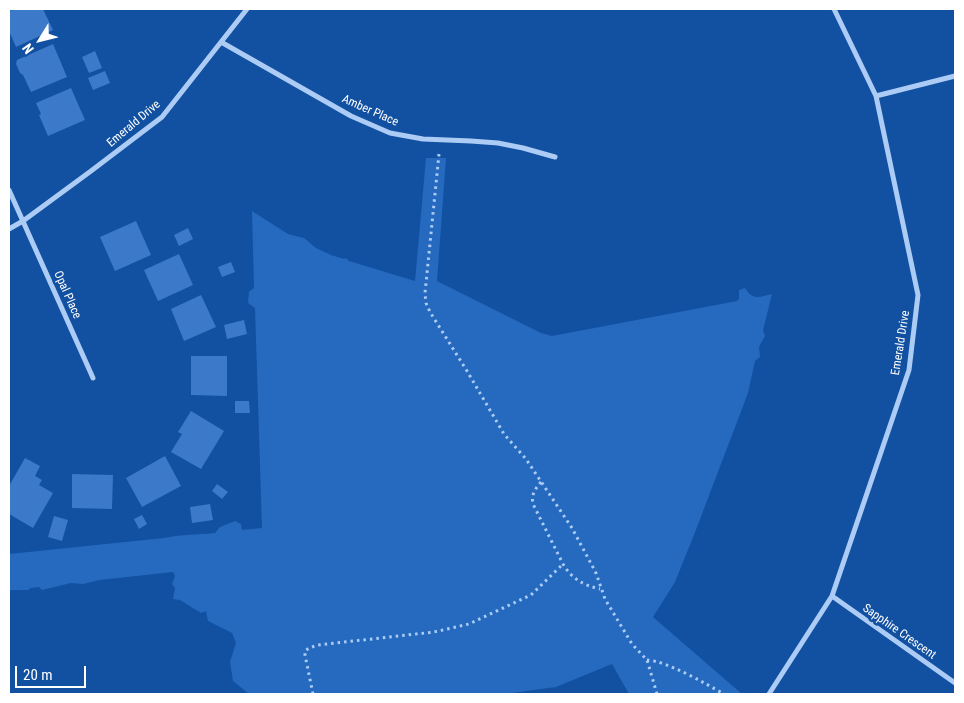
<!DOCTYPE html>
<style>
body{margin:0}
#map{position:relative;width:964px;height:703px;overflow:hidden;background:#1250a1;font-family:"Roboto Condensed",sans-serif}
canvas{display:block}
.frame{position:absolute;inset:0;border:10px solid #fff;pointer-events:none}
.north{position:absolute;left:15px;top:15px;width:50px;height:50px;-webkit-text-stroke:4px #1250a1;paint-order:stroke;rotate:234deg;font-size:14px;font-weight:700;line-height:20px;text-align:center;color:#fff}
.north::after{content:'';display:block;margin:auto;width:18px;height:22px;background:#fff;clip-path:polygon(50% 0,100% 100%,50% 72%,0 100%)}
.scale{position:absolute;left:15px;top:666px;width:71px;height:22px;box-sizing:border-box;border:2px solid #fff;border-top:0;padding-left:6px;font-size:15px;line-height:18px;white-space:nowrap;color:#fff;-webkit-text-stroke:4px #1250a1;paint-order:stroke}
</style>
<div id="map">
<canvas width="964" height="703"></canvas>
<div class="frame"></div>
<div class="north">N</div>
<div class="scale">20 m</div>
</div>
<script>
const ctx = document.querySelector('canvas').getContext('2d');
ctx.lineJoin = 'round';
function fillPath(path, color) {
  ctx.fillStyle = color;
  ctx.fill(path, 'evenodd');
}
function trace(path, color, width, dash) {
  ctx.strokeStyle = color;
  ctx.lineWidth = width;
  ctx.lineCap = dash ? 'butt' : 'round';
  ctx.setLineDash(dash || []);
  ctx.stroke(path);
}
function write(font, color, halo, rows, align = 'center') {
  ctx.font = font + ' "Roboto Condensed",sans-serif';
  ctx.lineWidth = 5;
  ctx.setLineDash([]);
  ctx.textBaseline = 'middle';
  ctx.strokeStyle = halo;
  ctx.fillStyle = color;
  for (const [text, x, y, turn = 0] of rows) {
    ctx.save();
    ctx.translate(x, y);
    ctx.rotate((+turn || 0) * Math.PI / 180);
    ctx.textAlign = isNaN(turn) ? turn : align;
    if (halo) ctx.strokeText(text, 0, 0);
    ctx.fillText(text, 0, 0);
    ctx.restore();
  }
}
fillPath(new Path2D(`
 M 426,158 L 446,158 L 437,281 L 541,333 L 552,336 L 737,301 L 739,299 L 739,290 L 745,288 C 753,301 759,297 772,294 L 763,330 L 765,336 L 759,347 L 760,357 L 755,361 L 748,393 L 694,535 L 675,582 L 653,617 L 742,694 L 629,694 L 612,664 L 556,687 L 504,694 L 249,694 L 233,681 L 230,662 L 236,643 L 232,633 L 208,621 L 206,611 L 201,613 L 180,600 L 173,599 L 175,588 L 172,584 L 175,576 L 173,572 L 100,580 L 83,584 L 71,583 L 42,590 L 39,587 L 31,588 L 28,590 L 9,590 L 9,554 L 164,538 C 182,534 196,535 215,533 L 220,527 L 235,521 L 241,524 L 242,530 L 262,528 L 255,308 L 248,303 L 249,292 L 254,288 L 252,211 L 288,234 L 304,238 L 316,248 L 331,255 L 344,259 L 346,258 L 349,261 L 415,281 Z`), '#256abf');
fillPath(new Path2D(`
 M 15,9 L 43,9 L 53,30 L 16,47 L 9,31 L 9,11 Z
 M 53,44 L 67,77 L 31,92 L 23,75 L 20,73 L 16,64 L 17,60 Z
 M 95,51 L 102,68 L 89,73 L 82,57 Z
 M 105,71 L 110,83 L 93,90 L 88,78 Z
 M 71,88 L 85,120 L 48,136 L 39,115 L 41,114 L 36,103 Z
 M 136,221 L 151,255 L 115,271 L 100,237 Z
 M 188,228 L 193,239 L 179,246 L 174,235 Z
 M 179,254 L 193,285 L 158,301 L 144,270 Z
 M 231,262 L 235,272 L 222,277 L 218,267 Z
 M 201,295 L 216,327 L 184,341 L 171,309 Z
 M 244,320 L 247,334 L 227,339 L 224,325 Z
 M 191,356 L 227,356 L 227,396 L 191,395 Z
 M 235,401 L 249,401 L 250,413 L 235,413 Z
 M 191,411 L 224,431 L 201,469 L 171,452 L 182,434 L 178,432 Z
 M 165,456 L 181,486 L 142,507 L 126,478 Z
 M 25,458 L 40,466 L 35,476 L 42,480 L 39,485 L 53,493 L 33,528 L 9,514 L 9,486 Z
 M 72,474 L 113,475 L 112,509 L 72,508 Z
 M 217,484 L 228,492 L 222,499 L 212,491 Z
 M 210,504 L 213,520 L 192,523 L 190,507 Z
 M 142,515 L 147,524 L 139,529 L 134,519 Z
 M 54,516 L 68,520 L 62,541 L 48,537 Z`), '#3c79c8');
trace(new Path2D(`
 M 439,154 L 425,293 L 426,303 L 430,312 L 467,371 L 504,434 L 526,459 L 572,528 L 596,573 L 605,599 L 632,644 L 647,660 L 657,694
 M 541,482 C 535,489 531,495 533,504 L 563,564 C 572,579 583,585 600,589
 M 647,660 C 667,661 706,684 724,694
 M 313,694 L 305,655 L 305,651 L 309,648 L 318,645 L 434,632 L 469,624 L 531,595 L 563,564`), '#acccf5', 3, [2.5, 4]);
trace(new Path2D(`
 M 221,42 L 351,116 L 390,133 L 423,139 L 471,141 L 498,143 L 523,148 L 555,157
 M 876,96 L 955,76
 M 9,190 L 93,378
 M 9,229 L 23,221 L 91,171 L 162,117 L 247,9
 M 832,596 L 955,683
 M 769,694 L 832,596 L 909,370 L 918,295 L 876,96 L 834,9`), '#acccf5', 5);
write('12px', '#fff', '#1250a1', [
 ["Amber Place",370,111,24],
 ["Emerald Drive",134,124,-40],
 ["Opal Place",67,295,66],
 ["Emerald Drive",901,343,-81],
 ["Sapphire Crescent",899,632,35]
]);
</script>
